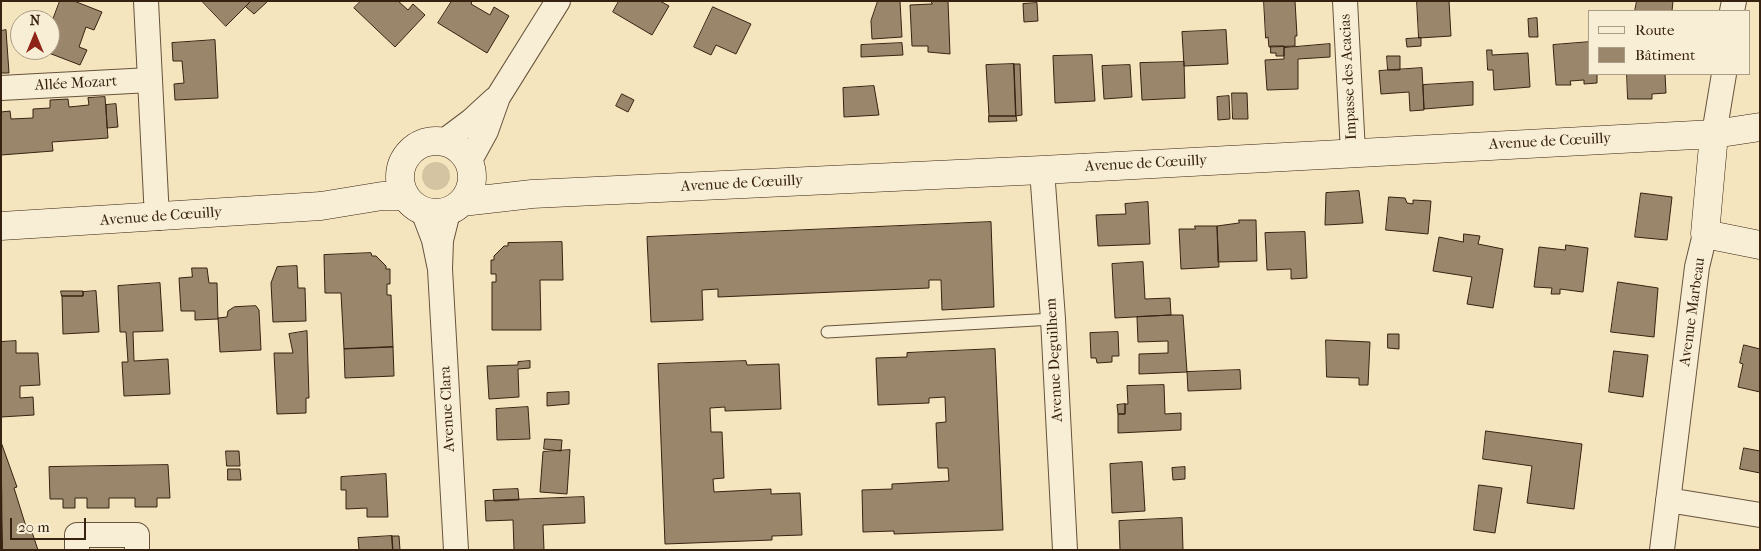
<!DOCTYPE html>
<meta charset="utf-8">
<style>
body{margin:0}
#map{position:relative;width:1761px;height:551px;overflow:hidden;background:#f5e5be;font-family:"IM FELL French Canon",serif}
canvas{display:block}
.frame{position:absolute;inset:0;border:2px solid #372211;pointer-events:none}
.legend{position:absolute;left:1588px;top:10px;width:162px;height:65px;box-sizing:border-box;background:#f8eed5;border:1px solid #ab9c87;margin:0;padding:6px 9px;list-style:none;font-size:15px;color:#372211}
.legend li{display:flex;align-items:center;gap:10px;height:25px}
.legend b{width:25px;border:1px solid #ab9c87}
.north{position:absolute;left:10px;top:10px;width:50px;height:50px;box-sizing:border-box;background:#f8eed5;border:1px solid #ab9c87;border-radius:50%;rotate:0deg;font-size:14px;font-weight:700;line-height:20px;text-align:center;color:#372211}
.north::after{content:'';display:block;margin:auto;width:18px;height:22px;background:#8f2418;clip-path:polygon(50% 0,100% 100%,50% 72%,0 100%)}
.scale{position:absolute;left:10px;top:518px;width:76px;height:22px;box-sizing:border-box;border:2px solid #372211;border-top:0;padding-left:6px;font-size:15px;line-height:18px;white-space:nowrap;color:#372211;-webkit-text-stroke:4px #f8eed5;paint-order:stroke}
</style>
<div id="map">
<canvas width="1761" height="551"></canvas>
<div class="frame"></div>
<ul class="legend">
<li><b style="height:6px;background:#f8eed5"></b>Route</li>
<li><b style="height:14px;background:#9a876b"></b>Bâtiment</li>
</ul>
<div class="north">N</div>
<div class="scale">20 m</div>
</div>
<script>
const ctx = document.querySelector('canvas').getContext('2d');
ctx.lineJoin = 'round';
function fillPath(path, color) {
  ctx.fillStyle = color;
  ctx.fill(path, 'evenodd');
}
function trace(path, color, width, dash) {
  ctx.strokeStyle = color;
  ctx.lineWidth = width;
  ctx.lineCap = dash ? 'butt' : 'round';
  ctx.setLineDash(dash || []);
  ctx.stroke(path);
}
function write(font, color, halo, rows, align = 'center') {
  ctx.font = font + ' "IM FELL French Canon",serif';
  ctx.lineWidth = 5;
  ctx.setLineDash([]);
  ctx.textBaseline = 'middle';
  ctx.strokeStyle = halo;
  ctx.fillStyle = color;
  for (const [text, x, y, turn = 0] of rows) {
    ctx.save();
    ctx.translate(x, y);
    ctx.rotate((+turn || 0) * Math.PI / 180);
    ctx.textAlign = isNaN(turn) ? turn : align;
    if (halo) ctx.strokeText(text, 0, 0);
    ctx.fillText(text, 0, 0);
    ctx.restore();
  }
}
fillPath(new Path2D(`
 M422 176a14 14 0 1 1 28 0a14 14 0 1 1-28 0Z`), '#d5c4a1');
const building = new Path2D(`
 M 60,1 L 74,1 L 102,12 L 94,30 L 86,27 L 79,47 L 87,50 L 80,65 L 41,50 L 50,50 L 50,27 Z
 M 202,1 L 251,1 L 226,26 Z
 M 251,1 L 268,1 L 254,14 L 246,7 Z
 M 361,1 L 398,1 L 408,10 L 413,4 L 425,15 L 395,47 L 354,8 Z
 M 452,1 L 472,1 L 471,4 L 490,15 L 494,7 L 509,16 L 487,53 L 438,23 Z
 M 619,1 L 660,1 L 669,6 L 652,35 L 613,12 Z
 M 878,1 L 900,1 L 902,37 L 872,39 L 871,21 Z
 M 931,1 L 948,1 L 950,54 L 928,52 L 928,46 L 912,46 L 910,5 L 932,4 Z
 M 1264,1 L 1295,1 L 1297,36 L 1295,36 L 1295,46 L 1269,47 L 1268,37 L 1266,38 Z
 M 1417,1 L 1449,1 L 1451,36 L 1419,38 Z
 M 1637,1 L 1673,1 L 1672,11 L 1635,11 Z
 M 1037,3 L 1038,21 L 1024,22 L 1023,4 Z
 M 713,7 L 751,24 L 736,54 L 716,45 L 711,55 L 694,47 Z
 M 1537,18 L 1538,37 L 1529,37 L 1528,19 Z
 M 6,30 L 9,73 L 1,73 L 1,31 Z
 M 1226,30 L 1228,64 L 1184,66 L 1182,32 Z
 M 1421,38 L 1421,46 L 1407,47 L 1406,39 Z
 M 215,40 L 218,98 L 175,100 L 174,84 L 184,83 L 182,61 L 173,61 L 172,43 Z
 M 1590,42 L 1590,74 L 1597,74 L 1597,83 L 1584,84 L 1584,80 L 1570,81 L 1571,85 L 1556,85 L 1553,45 Z
 M 902,43 L 903,55 L 861,57 L 861,45 Z
 M 1330,44 L 1330,57 L 1298,59 L 1298,89 L 1267,90 L 1265,60 L 1284,59 L 1284,48 Z
 M 1271,46 L 1284,46 L 1284,56 L 1276,56 L 1276,53 L 1271,53 Z
 M 1487,50 L 1492,50 L 1492,55 L 1528,53 L 1530,87 L 1494,90 L 1493,70 L 1488,70 Z
 M 1092,55 L 1095,101 L 1055,103 L 1053,56 Z
 M 1387,56 L 1400,56 L 1400,70 L 1388,70 Z
 M 1184,62 L 1185,98 L 1142,100 L 1140,63 Z
 M 1014,64 L 1016,116 L 989,116 L 986,65 Z
 M 1014,64 L 1020,64 L 1022,115 L 1016,116 Z
 M 1130,65 L 1132,97 L 1104,99 L 1102,66 Z
 M 1422,68 L 1424,110 L 1410,111 L 1409,92 L 1381,94 L 1379,71 Z
 M 1627,74 L 1665,74 L 1666,93 L 1652,94 L 1652,99 L 1628,99 Z
 M 1473,82 L 1473,105 L 1424,109 L 1423,85 Z
 M 874,86 L 879,115 L 844,117 L 843,88 Z
 M 1232,93 L 1247,93 L 1248,119 L 1233,119 Z
 M 622,94 L 634,100 L 628,112 L 616,106 Z
 M 1229,96 L 1230,119 L 1218,120 L 1217,97 Z
 M 105,97 L 108,138 L 52,142 L 53,151 L 1,155 L 1,112 L 10,111 L 11,119 L 33,118 L 33,109 L 50,108 L 50,100 L 68,99 L 69,107 L 89,105 L 88,98 Z
 M 116,104 L 118,127 L 107,128 L 106,105 Z
 M 989,116 L 1016,116 L 1017,121 L 989,122 Z
 M 1359,191 L 1363,223 L 1325,225 L 1326,193 Z
 M 1641,193 L 1672,197 L 1667,240 L 1635,237 Z
 M 1389,197 L 1405,198 L 1407,203 L 1413,204 L 1413,200 L 1431,201 L 1428,234 L 1386,230 Z
 M 1148,202 L 1150,244 L 1098,246 L 1096,215 L 1126,214 L 1125,204 Z
 M 1239,220 L 1256,220 L 1257,261 L 1218,262 L 1217,226 L 1239,223 Z
 M 991,222 L 994,307 L 942,310 L 941,280 L 929,280 L 929,288 L 718,297 L 718,289 L 702,290 L 703,320 L 651,322 L 647,237 Z
 M 1195,226 L 1217,226 L 1219,267 L 1181,269 L 1179,229 L 1195,229 Z
 M 1305,232 L 1307,278 L 1291,279 L 1291,269 L 1267,270 L 1265,233 Z
 M 1464,234 L 1480,236 L 1478,244 L 1503,249 L 1493,308 L 1467,304 L 1472,277 L 1433,271 L 1439,237 L 1463,242 Z
 M 562,242 L 563,280 L 540,280 L 541,330 L 492,330 L 492,282 L 496,282 L 496,274 L 491,274 L 491,260 L 494,260 L 494,256 L 504,246 L 508,246 L 508,243 Z
 M 1566,245 L 1588,248 L 1583,292 L 1560,289 L 1560,294 L 1551,294 L 1552,288 L 1534,287 L 1539,247 L 1565,250 Z
 M 371,253 L 372,256 L 376,256 L 386,266 L 386,269 L 390,269 L 390,284 L 387,284 L 387,295 L 391,295 L 393,347 L 344,349 L 341,293 L 325,293 L 324,255 Z
 M 1143,262 L 1145,299 L 1170,298 L 1171,315 L 1115,318 L 1112,264 Z
 M 297,266 L 298,288 L 305,288 L 306,321 L 273,322 L 271,283 L 277,267 Z
 M 192,268 L 207,268 L 209,283 L 217,283 L 218,319 L 195,320 L 195,311 L 181,311 L 179,278 L 192,277 Z
 M 1618,282 L 1658,288 L 1654,337 L 1611,332 Z
 M 160,283 L 163,331 L 133,332 L 134,361 L 168,359 L 170,394 L 124,396 L 122,362 L 128,362 L 126,332 L 120,332 L 118,286 Z
 M 61,291 L 83,291 L 83,296 L 62,296 Z
 M 96,291 L 99,332 L 63,334 L 62,296 L 83,296 L 83,292 Z
 M 256,306 L 259,310 L 261,350 L 220,352 L 218,318 L 227,317 L 228,311 L 234,307 Z
 M 1171,315 L 1183,315 L 1187,372 L 1139,374 L 1139,354 L 1168,353 L 1168,341 L 1138,342 L 1137,317 Z
 M 307,331 L 309,398 L 306,398 L 306,413 L 277,414 L 274,353 L 293,353 L 289,334 Z
 M 1118,332 L 1119,356 L 1112,356 L 1112,362 L 1097,363 L 1096,358 L 1091,358 L 1090,333 Z
 M 1388,334 L 1399,334 L 1399,349 L 1388,348 Z
 M 1326,340 L 1370,342 L 1368,385 L 1359,385 L 1359,378 L 1327,377 Z
 M 16,341 L 16,353 L 38,353 L 40,385 L 20,386 L 20,398 L 33,397 L 34,415 L 1,417 L 1,342 Z
 M 1744,345 L 1760,349 L 1760,392 L 1738,387 L 1743,364 L 1740,363 Z
 M 393,347 L 394,376 L 345,378 L 344,349 Z
 M 995,349 L 1003,530 L 894,534 L 894,531 L 863,532 L 862,490 L 892,489 L 892,484 L 949,481 L 948,468 L 938,468 L 936,423 L 946,422 L 945,397 L 929,398 L 929,403 L 878,405 L 876,358 L 907,357 L 907,353 Z
 M 1614,351 L 1648,355 L 1643,397 L 1609,392 Z
 M 530,361 L 530,368 L 518,369 L 519,397 L 489,399 L 487,366 L 518,365 L 518,362 Z
 M 746,361 L 747,365 L 779,364 L 781,409 L 725,411 L 725,407 L 710,408 L 711,432 L 722,432 L 724,478 L 713,479 L 714,492 L 771,489 L 771,494 L 800,493 L 802,535 L 772,536 L 772,540 L 665,544 L 658,364 Z
 M 1240,370 L 1241,389 L 1188,391 L 1187,372 Z
 M 1164,385 L 1165,414 L 1181,413 L 1181,430 L 1118,433 L 1118,414 L 1125,414 L 1125,404 L 1128,404 L 1127,386 Z
 M 569,392 L 569,404 L 547,406 L 547,393 Z
 M 1125,404 L 1125,414 L 1118,414 L 1117,405 Z
 M 528,407 L 530,439 L 497,440 L 496,409 Z
 M 1486,431 L 1582,444 L 1574,509 L 1527,503 L 1532,466 L 1483,459 Z
 M 545,439 L 562,440 L 561,451 L 544,449 Z
 M 1,442 L 17,487 L 14,488 L 28,533 L 32,532 L 38,550 L 3,550 Z
 M 1744,448 L 1760,451 L 1760,473 L 1740,469 Z
 M 570,450 L 567,494 L 540,492 L 543,452 Z
 M 226,451 L 239,451 L 240,466 L 227,466 Z
 M 1142,462 L 1145,511 L 1112,513 L 1110,464 Z
 M 168,465 L 170,498 L 157,498 L 157,507 L 135,507 L 135,498 L 109,498 L 109,508 L 87,508 L 87,498 L 75,498 L 75,508 L 63,508 L 63,499 L 50,499 L 49,467 Z
 M 1185,467 L 1185,479 L 1173,480 L 1172,468 Z
 M 228,469 L 240,469 L 241,480 L 228,480 Z
 M 386,474 L 388,517 L 367,517 L 367,508 L 346,509 L 346,490 L 341,490 L 341,477 Z
 M 1479,485 L 1502,488 L 1495,533 L 1474,530 Z
 M 518,489 L 519,500 L 494,501 L 493,490 Z
 M 584,497 L 585,523 L 543,525 L 544,550 L 514,550 L 513,520 L 486,521 L 485,501 Z
 M 1182,518 L 1183,550 L 1120,550 L 1119,521 Z
 M 392,536 L 399,536 L 400,550 L 393,550 Z
 M 392,536 L 393,550 L 359,550 L 358,538 Z`);
fillPath(building, '#9a876b');
trace(building, '#372211', 1);
const lane = new Path2D(`
 M 827,332 L 1053,319`);
const street = new Path2D(`
 M 146,1 L 157,218
 M 1345,1 L 1353,152
 M 1732,11 L 1734,1
 M 1,88 L 150,80
 M 1714,134 L 1724,74
 M 443,142 L 471,121 L 495,99
 M 469,162 L 486,131 L 498,97 L 558,1
 M 1042,170 L 1053,319 L 1065,550
 M 423,211 L 434,240 L 440,269 L 441,240 L 448,212
 M 440,269 L 456,550
 M 1668,500 L 1760,515
 M 77,550 L 77,535 L 137,535 L 137,550
 M 1662,550 L 1697,267 L 1705,234`);
const secondary = new Path2D(`
 M 1714,134 L 1705,234 L 1760,245
 M400 177a36 36 0 1 1 72 0a36 36 0 1 1-72 0Z
 M 462,202 L 532,194 L 1042,170 L 1714,134 L 1760,127
 M 1,226 L 321,206 L 382,196 L 404,196`);
trace(lane, '#66533c', 13);
trace(street, '#66533c', 26);
trace(secondary, '#372211', 29);
trace(lane, '#f8eed5', 11);
trace(street, '#f8eed5', 24);
trace(secondary, '#f8eed5', 28);
write('15px', '#372211', '#f8eed5', [
 ["Impasse des Acacias",1349,77,-93],
 ["Allée Mozart",76,84,-3],
 ["Avenue de Cœuilly",1550,142,-3],
 ["Avenue de Cœuilly",1146,164,-3],
 ["Avenue de Cœuilly",742,184,-3],
 ["Avenue de Cœuilly",161,217,-4],
 ["Avenue Marbeau",1693,312,-82],
 ["Avenue Deguilhem",1055,360,-93],
 ["Avenue Clara",448,409,-93]
]);
</script>
